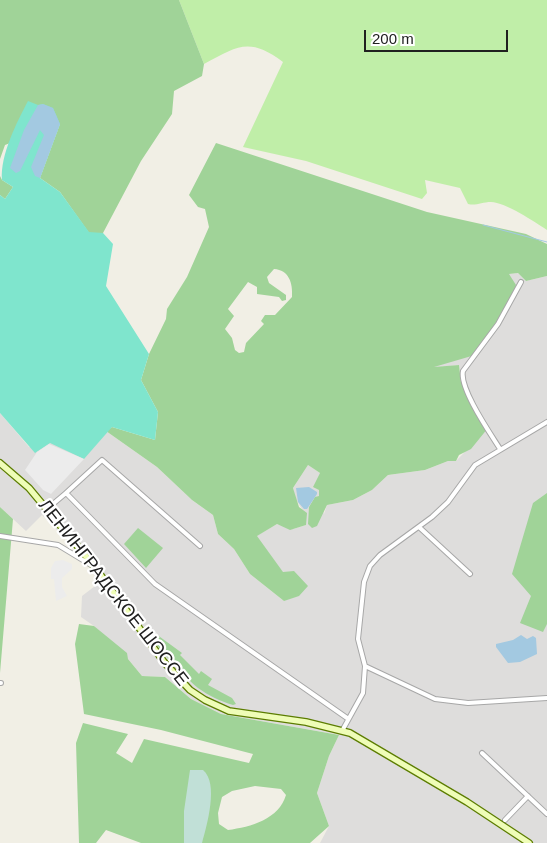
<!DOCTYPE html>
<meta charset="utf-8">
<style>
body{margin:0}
#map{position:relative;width:547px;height:843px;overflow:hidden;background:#f1efe5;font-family:Helvetica,sans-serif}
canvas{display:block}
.scale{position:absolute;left:364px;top:30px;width:144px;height:22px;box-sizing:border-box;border:2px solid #202020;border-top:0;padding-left:6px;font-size:15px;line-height:18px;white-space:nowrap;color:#202020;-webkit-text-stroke:4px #fff;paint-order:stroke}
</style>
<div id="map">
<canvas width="547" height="843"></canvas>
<div class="scale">200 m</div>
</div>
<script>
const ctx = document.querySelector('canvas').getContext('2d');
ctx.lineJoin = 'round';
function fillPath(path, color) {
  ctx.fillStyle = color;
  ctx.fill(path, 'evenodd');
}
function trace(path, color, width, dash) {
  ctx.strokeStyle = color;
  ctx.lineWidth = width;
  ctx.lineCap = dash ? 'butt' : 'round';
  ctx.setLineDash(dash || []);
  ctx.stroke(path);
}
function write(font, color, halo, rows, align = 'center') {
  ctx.font = font + ' Helvetica,sans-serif';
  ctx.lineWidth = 4.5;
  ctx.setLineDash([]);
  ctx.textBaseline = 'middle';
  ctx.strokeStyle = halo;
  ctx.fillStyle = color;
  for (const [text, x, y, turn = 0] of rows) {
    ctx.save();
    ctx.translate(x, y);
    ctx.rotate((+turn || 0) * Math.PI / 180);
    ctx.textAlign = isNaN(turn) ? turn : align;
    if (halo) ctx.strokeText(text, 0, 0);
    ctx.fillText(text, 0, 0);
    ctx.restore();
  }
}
fillPath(new Path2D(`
 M 518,273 L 526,281 L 547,276 L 547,843 L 320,843 L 329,826 L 317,793 L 329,756 L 339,735 L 221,714 L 191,699 L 165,677 L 142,676 L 128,659 L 94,626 L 81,617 L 82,596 L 99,583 L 82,555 L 42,515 L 26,531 L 0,507 L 0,413 L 29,447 L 49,443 L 93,448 L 106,431 L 157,467 L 192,500 L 213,515 L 218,534 L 234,549 L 250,574 L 284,601 L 283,573 L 256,536 L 277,524 L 293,529 L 306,525 L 303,511 L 295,498 L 293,488 L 308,465 L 320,473 L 319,496 L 324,514 L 327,505 L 353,500 L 372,490 L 388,475 L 425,470 L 448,461 L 456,461 L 488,428 L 461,382 L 459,365 L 430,368 L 509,274 Z`), '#dedddc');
fillPath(new Path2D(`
 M 179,0 L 547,0 L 547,230 C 535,222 505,202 491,202 C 482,202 476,206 468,204 L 460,188 L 425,180 L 427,193 L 422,199 L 306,161 L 243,147 L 283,62 C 249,37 238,46 204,64 Z`), '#c0eea8');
fillPath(new Path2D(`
 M 0,0 L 179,0 L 204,64 L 202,76 L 174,91 L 172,114 L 141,161 L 103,233 L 89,233 L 60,192 L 40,178 L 60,124 L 5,145 L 0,159 Z
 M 216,143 L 427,212 L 526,234 L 547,244 L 547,276 L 526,281 L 518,273 L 509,274 L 516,285 L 504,313 L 475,355 L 434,367 L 459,365 L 461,382 L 488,428 L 471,449 L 459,455 L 456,461 L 448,461 L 425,470 L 388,475 L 372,490 L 353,500 L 327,505 L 317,526 L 312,528 L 308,524 L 309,507 L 315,497 L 319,496 L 319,490 L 313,487 L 320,473 L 308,465 L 293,488 L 299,507 L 307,513 L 306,525 L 290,530 L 277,524 L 257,536 L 283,572 L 294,571 L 308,586 L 299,596 L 284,601 L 250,574 L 234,549 L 218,534 L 213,515 L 192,500 L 157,467 L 106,431 L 112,427 L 155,440 L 158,412 L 141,380 L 149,354 L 166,319 L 167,309 L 187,277 L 209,227 L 205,209 L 198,207 L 189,195 ZM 274,269 C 289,270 293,283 292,297 L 275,315 L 265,315 L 261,321 L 264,324 L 246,343 L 244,352 L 239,353 L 235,350 L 232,338 L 225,329 L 234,316 L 228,309 L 248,282 L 257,287 L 257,294 L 279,297 L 282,301 L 286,300 L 286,295 L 269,283 L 267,277 Z
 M 0,176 L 2,180 L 13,187 L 5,199 L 0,195 Z
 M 547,493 L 547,624 L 543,632 L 520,623 L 531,596 L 512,574 L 533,503 Z
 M 0,507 L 13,519 L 0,673 Z
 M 138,528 L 163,548 L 146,568 L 124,544 Z
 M 79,624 L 94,626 L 127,653 L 128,659 L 142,676 L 165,677 L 191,699 L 221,714 L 339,735 L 329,756 L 317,793 L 329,826 L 310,843 L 141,843 L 106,830 L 96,843 L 79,843 L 76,743 L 83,723 L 128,734 L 116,753 L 132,763 L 144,739 L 249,763 L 253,754 L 161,730 L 84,714 L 75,644 ZM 255,786 L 281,789 L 286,795 C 279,819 251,827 228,830 L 219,824 L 218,813 L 222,797 L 232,791 Z
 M 150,633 L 156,634 L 182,653 L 180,655 L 199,674 L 201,671 L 212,679 L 208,685 L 232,698 L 236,704 L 233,705 C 220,701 209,696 198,688 C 189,681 150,641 150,633 Z`), '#a0d398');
fillPath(new Path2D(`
 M 190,770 L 203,770 C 219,783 207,825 202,843 L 184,843 L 184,811 Z`), '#c1e0d7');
fillPath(new Path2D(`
 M 28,101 L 38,105 L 43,104 L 53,108 L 60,124 L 40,178 L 60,192 L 89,232 L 103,233 L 113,244 L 106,286 L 149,354 L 141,380 L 158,412 L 155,440 L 112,427 L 84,459 L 50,443 L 35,453 L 0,413 L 0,195 L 5,199 L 13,187 L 2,180 C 0,155 17,122 28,101 Z`), '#7fe5cd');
fillPath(new Path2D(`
 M 49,444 L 84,459 L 51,494 L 43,490 L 25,470 L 37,452 Z
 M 63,560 L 72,564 L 72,569 L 62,578 L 62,587 L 67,596 L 56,601 L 54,579 L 51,579 L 51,568 L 55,561 Z`), '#ececec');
fillPath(new Path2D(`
 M 43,104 L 53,108 L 60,124 L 40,178 L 35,176 L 31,167 L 44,135 L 40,130 L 20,171 L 16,173 L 10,168 L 24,130 L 38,105 Z
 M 309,487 L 317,492 L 317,494 L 307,509 L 304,509 L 298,502 L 296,488 Z
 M 521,635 L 527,639 L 533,636 L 536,638 L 537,654 L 520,662 L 508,663 L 496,647 L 496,644 L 513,640 Z`), '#a3c9e1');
trace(new Path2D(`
 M 483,225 L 547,242`), '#a3c9e1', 1);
const street = new Path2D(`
 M 500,449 C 490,433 459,388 463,371 L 498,324 L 521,282
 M 66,493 L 102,460 L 200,546
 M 47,509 L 66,493 L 155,584 L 347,718
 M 419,527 L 470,574
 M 0,536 L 58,545 L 91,565
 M 365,666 L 435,699 L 468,703 L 547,698
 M 0,683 L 1,683
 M 342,731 L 363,693 L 365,666 L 358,639 L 364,582 L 370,566 L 380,555 L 432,517 L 448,502 L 475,465 L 547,422
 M 482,753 L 547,814
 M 505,820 L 528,796`);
const secondary = new Path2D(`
 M 0,463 L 29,488 L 94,566 L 164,662 L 190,690 L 205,700 L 229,711 L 306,722 L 350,733 L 467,802 L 529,843`);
trace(street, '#a7a7a7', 6);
trace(secondary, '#5c7d00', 8);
trace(street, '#fff', 4);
trace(secondary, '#effdb7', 5.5);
write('18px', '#202020', '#fff', [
 ["ЛЕНИНГРАДСКОЕ ШОССЕ",113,593,52]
]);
</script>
